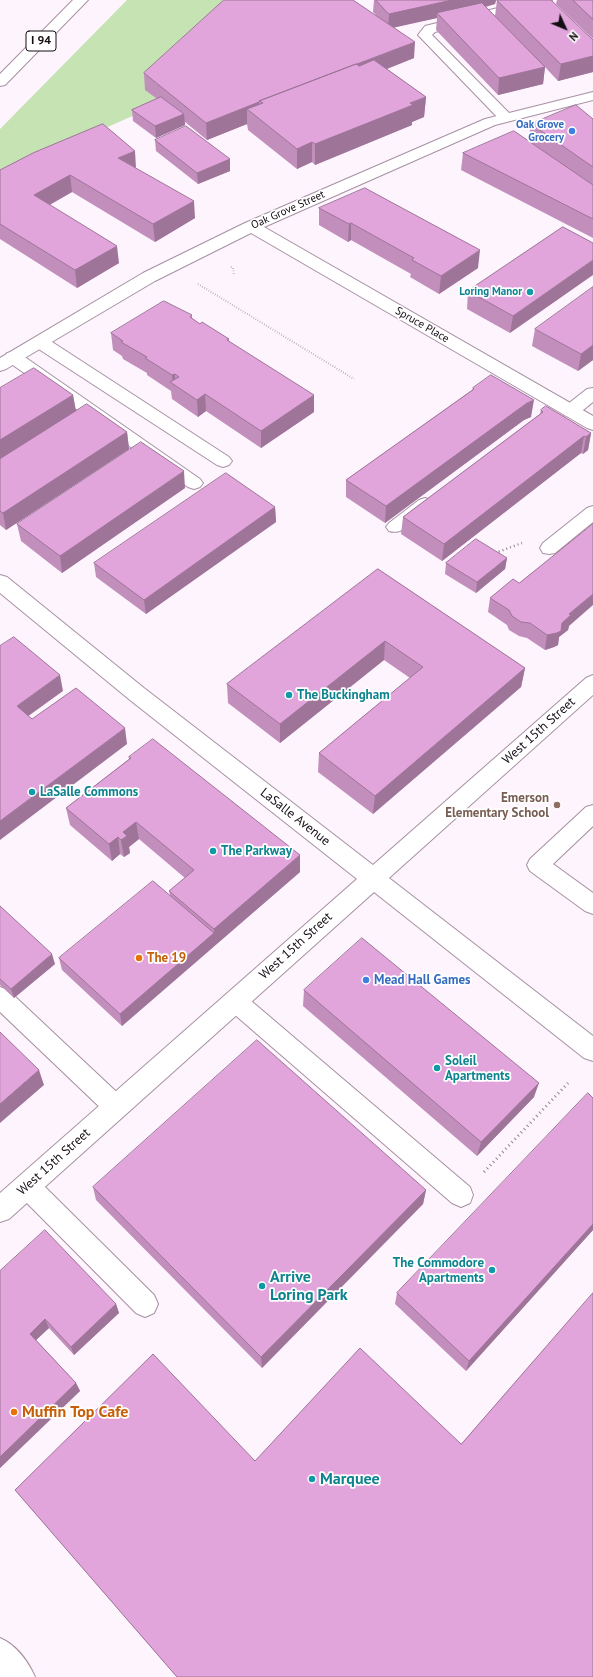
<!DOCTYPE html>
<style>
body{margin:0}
#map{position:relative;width:593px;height:1677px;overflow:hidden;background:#fef4fd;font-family:"PT Sans",sans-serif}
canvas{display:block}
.north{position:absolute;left:545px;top:8px;width:40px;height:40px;-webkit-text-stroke:3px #fff;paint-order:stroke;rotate:134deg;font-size:11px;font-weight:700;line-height:16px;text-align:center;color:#140d14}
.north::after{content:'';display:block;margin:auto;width:14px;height:18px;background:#140d14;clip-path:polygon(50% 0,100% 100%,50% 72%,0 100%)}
</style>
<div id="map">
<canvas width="593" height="1677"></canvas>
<div class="north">N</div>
</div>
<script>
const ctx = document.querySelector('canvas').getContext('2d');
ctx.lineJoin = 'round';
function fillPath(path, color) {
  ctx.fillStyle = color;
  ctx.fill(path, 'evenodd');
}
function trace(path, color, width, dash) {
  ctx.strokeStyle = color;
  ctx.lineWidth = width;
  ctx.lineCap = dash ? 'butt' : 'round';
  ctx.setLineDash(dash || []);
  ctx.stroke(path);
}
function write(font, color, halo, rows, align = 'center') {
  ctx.font = font + ' "PT Sans",sans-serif';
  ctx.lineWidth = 3.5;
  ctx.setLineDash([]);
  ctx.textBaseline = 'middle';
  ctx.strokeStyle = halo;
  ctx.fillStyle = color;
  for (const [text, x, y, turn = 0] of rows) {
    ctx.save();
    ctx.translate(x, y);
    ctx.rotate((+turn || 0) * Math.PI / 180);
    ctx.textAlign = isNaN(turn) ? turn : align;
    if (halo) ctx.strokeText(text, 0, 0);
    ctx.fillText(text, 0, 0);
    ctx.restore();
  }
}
fillPath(new Path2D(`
 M 127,0 L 245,0 L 146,90 L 161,103 L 26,164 L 0,180 L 0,129 Z`), '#c6e3b3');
const service = new Path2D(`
 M 530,0 L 552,0 L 551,3 L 435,32 L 432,35 L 511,115 L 513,118 L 511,121 L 501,121 L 418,35 L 425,26 Z
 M 40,337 L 46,338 L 229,457 L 232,461 L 229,465 L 223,467 L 217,465 L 34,346 L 32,342 L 34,338 Z
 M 13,352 L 19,353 L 200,479 L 203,483 L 200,487 L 194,489 L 188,487 L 7,361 L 5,357 L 7,353 Z
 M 593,388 L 593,402 C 584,409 576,418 564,415 L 562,411 L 564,407 L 587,389 Z
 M 425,498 L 431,500 L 434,504 L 431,508 C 420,517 404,536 389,531 L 386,527 L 389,523 L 419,500 Z
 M 593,506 L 593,522 L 555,553 L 549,554 L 543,553 L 540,548 L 543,543 L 587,508 Z
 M 593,805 L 593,826 L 553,864 L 593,893 L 593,914 L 585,911 L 530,871 L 527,865 L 530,859 L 586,807 Z
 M 0,987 L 8,990 L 124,1099 L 128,1107 L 124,1115 L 116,1118 L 108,1115 L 0,1012 Z
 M 235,991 L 243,994 L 470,1187 L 473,1195 L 470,1203 L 461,1207 L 452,1203 L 227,1008 L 224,1001 L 227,994 Z
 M 27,1174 L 36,1178 L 154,1295 L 158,1304 L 154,1313 L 145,1317 L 136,1313 L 18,1194 L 15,1186 L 18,1178 Z`);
const minor = new Path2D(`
 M 593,92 L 593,100 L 495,125 L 264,227 L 593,416 L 593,430 L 587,428 L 251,233 L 155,281 L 6,369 L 0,371 L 0,358 L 143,273 L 245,223 L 485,119 Z`);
const tertiary = new Path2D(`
 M 0,575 L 7,577 L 144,688 L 373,865 L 586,678 L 593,675 L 593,695 L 389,878 L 593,1036 L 593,1061 L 584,1058 L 374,892 L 9,1219 L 0,1222 L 0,1193 L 357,879 L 130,700 L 0,593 Z
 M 0,1638 C 16,1645 28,1661 35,1677 L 0,1677 Z`);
const motorway = new Path2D(`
 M 73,0 L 88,0 L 5,85 L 0,86 L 0,74 Z`);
trace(service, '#a690a3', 2);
trace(minor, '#a690a3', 2);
trace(tertiary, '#a690a3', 2);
trace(motorway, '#a690a3', 2);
trace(new Path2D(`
 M 231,267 L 233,268 L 234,275
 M 198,284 L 354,379`), '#8f868e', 2, [0.5, 2]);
trace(new Path2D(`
 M 495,553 L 522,543`), '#8f868e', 2.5, [1, 3]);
trace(new Path2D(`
 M 484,1172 L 568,1083`), '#8f868e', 3, [1, 3.5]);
fillPath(service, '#fff');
fillPath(minor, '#fff');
fillPath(tertiary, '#fff');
fillPath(motorway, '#fff');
fillPath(new Path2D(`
 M 374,0 L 496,0 L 495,4 L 486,7 L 495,16 L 497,0 L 593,40 L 593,72 L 558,81 L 545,67 L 543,84 L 498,95 L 436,30 L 437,18 L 394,27 L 414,58 L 387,69 L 426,97 L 424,117 L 412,122 L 412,125 L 315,165 L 312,162 L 297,169 L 248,130 L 247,124 L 207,140 L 185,122 L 185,125 L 156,138 L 133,121 L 132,110 L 157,99 L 145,90 L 144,73 L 376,15 L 373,12 Z
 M 557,0 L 593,0 L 593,39 L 556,4 Z
 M 593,119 L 593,238 L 461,170 L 463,153 L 528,141 L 531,124 Z
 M 155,140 L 230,159 L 230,171 L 198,184 L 156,151 Z
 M 136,168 L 195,218 L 155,242 L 72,192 L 50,205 L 119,263 L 77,288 L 0,239 L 0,170 Z
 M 319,208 L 478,268 L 439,294 L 410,277 L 411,274 L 351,240 L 348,242 L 319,225 Z
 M 563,227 L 510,333 L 467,309 L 468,291 Z
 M 192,315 L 192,318 L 200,324 L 229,339 L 229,342 L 314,412 L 261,448 L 206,411 L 198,417 L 172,399 L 171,391 L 147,375 L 147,373 L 123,359 L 122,356 L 113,350 L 111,333 Z
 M 535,329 L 593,360 L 578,371 L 532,346 Z
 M 0,388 L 73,395 L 76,411 L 127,432 L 129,449 L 6,530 L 0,525 Z
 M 473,388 L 531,417 L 524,420 L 385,523 L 346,497 L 346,480 L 472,390 Z
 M 541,410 L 591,433 L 588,450 L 583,454 L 581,453 L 442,561 L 401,534 L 403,517 L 540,414 Z
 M 185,488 L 62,573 L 21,541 L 17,524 Z
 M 275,507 L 276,522 L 146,614 L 96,577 L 94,563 Z
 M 507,558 L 505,569 L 476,593 L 445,574 L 446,563 Z
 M 378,569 L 525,668 L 521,687 L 373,814 L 318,772 L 319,753 L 410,678 L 384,660 L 280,743 L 228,703 L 227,684 Z
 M 490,598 L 569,626 L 568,630 L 559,637 L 558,645 L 554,647 L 545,650 L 527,638 L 519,636 L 509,630 L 507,625 L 488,612 Z
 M 129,757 L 300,855 L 300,872 L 122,1026 L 62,970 L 59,958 L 170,895 L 169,891 L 185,878 L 139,839 L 129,847 L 130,853 L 124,857 L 120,854 L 112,861 L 70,825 L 66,808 L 129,759 Z
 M 0,906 L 55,964 L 14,998 L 0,985 Z
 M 304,990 L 534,1097 L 477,1156 L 303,1006 Z
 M 593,1098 L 593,1230 L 466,1371 L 395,1304 L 397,1293 Z
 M 93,1187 L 426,1190 L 423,1204 L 262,1368 L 96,1200 Z
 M 0,1271 L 116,1304 L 119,1313 L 74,1355 L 49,1328 L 36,1340 L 76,1383 L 80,1391 L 0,1468 Z
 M 255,1461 L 593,1677 L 177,1677 L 15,1490 Z`), '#c28ebc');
fillPath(new Path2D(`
 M 452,0 L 496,0 L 495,4 L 441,17 L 437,13 L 437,18 L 388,29 L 389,14 Z
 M 415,42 L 414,58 L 263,118 L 263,103 L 261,102 Z
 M 593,56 L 593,72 L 558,81 L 561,64 Z
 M 545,67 L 543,84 L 498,95 L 499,78 Z
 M 426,97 L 424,117 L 412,122 L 412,125 L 315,165 L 315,144 Z
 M 259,102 L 259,119 L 247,109 L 247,124 L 207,140 L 206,123 Z
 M 184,114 L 185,125 L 156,138 L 155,126 Z
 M 312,142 L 312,162 L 297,169 L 297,149 Z
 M 135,151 L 136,168 L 118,158 Z
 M 230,159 L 230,171 L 198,184 L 197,173 Z
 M 70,175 L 72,192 L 36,212 L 34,195 Z
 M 194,201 L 195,218 L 155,242 L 153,224 Z
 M 351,223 L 351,240 L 348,242 L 349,224 Z
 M 117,246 L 119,263 L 77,288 L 75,270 Z
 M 480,250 L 478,268 L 439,294 L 441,276 Z
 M 593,260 L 593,275 L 510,333 L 513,316 Z
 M 593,345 L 593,360 L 578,371 L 581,354 Z
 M 175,374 L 175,386 L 173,384 L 172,375 Z
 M 205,394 L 206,411 L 198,417 L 197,400 Z
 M 73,395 L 76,412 L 0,460 L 0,440 Z
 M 314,395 L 314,412 L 261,448 L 261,431 Z
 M 534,400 L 531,417 L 524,420 L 385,523 L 386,506 L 527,403 Z
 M 127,432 L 129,449 L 6,530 L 3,513 Z
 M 591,433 L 588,450 L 583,454 L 586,437 Z
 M 584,436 L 581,453 L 442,561 L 444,544 Z
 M 184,471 L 185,488 L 62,573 L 60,556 Z
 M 275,507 L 276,522 L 146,614 L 144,600 Z
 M 507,558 L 505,569 L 476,593 L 477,582 Z
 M 593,594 L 593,605 L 569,626 L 568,630 L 559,637 L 558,645 L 554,647 L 545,650 L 547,635 L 562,623 L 569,614 Z
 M 385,641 L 384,660 L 280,743 L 280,724 Z
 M 525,668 L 521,687 L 373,814 L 375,796 Z
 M 60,675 L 63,691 L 20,722 L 17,706 Z
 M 125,728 L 127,744 L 0,840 L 0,821 Z
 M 136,822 L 139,839 L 129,847 L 130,853 L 124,857 L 121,840 L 123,832 Z
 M 118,837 L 120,854 L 112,861 L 109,844 Z
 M 300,855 L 300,872 L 122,1026 L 120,1014 L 214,933 L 214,929 Z
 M 52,954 L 55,964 L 14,998 L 11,989 Z
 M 39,1070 L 44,1085 L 0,1123 L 0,1104 Z
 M 539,1083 L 534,1097 L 477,1156 L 481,1142 Z
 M 426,1190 L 423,1204 L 262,1368 L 261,1357 Z
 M 593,1224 L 593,1230 L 466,1371 L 469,1361 Z
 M 116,1304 L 119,1313 L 74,1355 L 71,1347 Z
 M 45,1319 L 49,1328 L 34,1342 L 30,1334 Z
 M 76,1383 L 80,1391 L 0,1468 L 0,1457 Z`), '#9e7499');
const building = new Path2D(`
 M 224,0 L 353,0 L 415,42 L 357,64 L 356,64 L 259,101 L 259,102 L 206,123 L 144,73 Z
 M 376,0 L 452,0 L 389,14 Z
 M 497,0 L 551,0 L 593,40 L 593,56 L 561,64 Z
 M 573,0 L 593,0 L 593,19 Z
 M 482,3 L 545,67 L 499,78 L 437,13 Z
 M 374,60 L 426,97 L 410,103 L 413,105 L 315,144 L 312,142 L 297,149 L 247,109 L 263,103 L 259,101 L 356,64 L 359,66 Z
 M 161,97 L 184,114 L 155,126 L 132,110 Z
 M 576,105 L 593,119 L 593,167 L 531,124 Z
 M 103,124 L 135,151 L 118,158 L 194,201 L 153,224 L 70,175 L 34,195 L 117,246 L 75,270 L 0,224 L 0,170 L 33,153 Z
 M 186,126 L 230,159 L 197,173 L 155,140 Z
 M 514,131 L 593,185 L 593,219 L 463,153 Z
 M 365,188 L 480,250 L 441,276 L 412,260 L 414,258 L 351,223 L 349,224 L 319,208 Z
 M 563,227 L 593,243 L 593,260 L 513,316 L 468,291 Z
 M 593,287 L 593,345 L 581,354 L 535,329 Z
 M 164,301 L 192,315 L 190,317 L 200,324 L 202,322 L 229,339 L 227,340 L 314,395 L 261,431 L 205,394 L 197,400 L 170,382 L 179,377 L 175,374 L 172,375 L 145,358 L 147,357 L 121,342 L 123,341 L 111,333 Z
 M 34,368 L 73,395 L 0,440 L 0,388 Z
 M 491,375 L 534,400 L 527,403 L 386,506 L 346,480 L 474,389 L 473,388 Z
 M 87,404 L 127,432 L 3,513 L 0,511 L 0,459 Z
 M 546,406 L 591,433 L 586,437 L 584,436 L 444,544 L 403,517 L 543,412 L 541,410 Z
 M 141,442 L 184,471 L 60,556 L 17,524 Z
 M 226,473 L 275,507 L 144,600 L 94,563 Z
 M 593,524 L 593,594 L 569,614 L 571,615 L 562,623 L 561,631 L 557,633 L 547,635 L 530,623 L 521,622 L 512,616 L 509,610 L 490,598 L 513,579 L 519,583 Z
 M 476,539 L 507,558 L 477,582 L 446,563 Z
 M 378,569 L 525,668 L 375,796 L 319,753 L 423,667 L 385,641 L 280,724 L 227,684 Z
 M 14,637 L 60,675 L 17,706 L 32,719 L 76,688 L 125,728 L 0,821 L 0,646 Z
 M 153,739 L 300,855 L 214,929 L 169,891 L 194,870 L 136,822 L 123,832 L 127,836 L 121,840 L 118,837 L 109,844 L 66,808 L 131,758 L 129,757 Z
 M 153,881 L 214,933 L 120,1014 L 59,958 Z
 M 0,906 L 52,954 L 11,989 L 0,979 Z
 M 362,938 L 539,1083 L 481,1142 L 304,990 Z
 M 0,1032 L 39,1070 L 0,1104 Z
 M 257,1040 L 426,1190 L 261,1357 L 93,1187 Z
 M 588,1093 L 593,1098 L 593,1224 L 469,1361 L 397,1293 Z
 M 45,1230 L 116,1304 L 71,1347 L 45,1319 L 30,1334 L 76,1383 L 0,1457 L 0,1271 Z
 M 593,1293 L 593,1677 L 177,1677 L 15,1490 L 153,1354 L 255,1461 L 360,1348 L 461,1444 Z`);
fillPath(building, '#e1a5db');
trace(building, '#9e7499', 1);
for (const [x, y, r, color] of [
 [572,131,4,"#3f7fe0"],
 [530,292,4,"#0f9aa8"],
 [289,695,4,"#0f9aa8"],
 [32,792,4,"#0f9aa8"],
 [557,805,4,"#8d6e63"],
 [213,851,4,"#0f9aa8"],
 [139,958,4,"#e8710a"],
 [366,980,4,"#3f7fe0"],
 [437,1068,4,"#0f9aa8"],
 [492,1270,4,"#0f9aa8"],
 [262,1286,4,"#0f9aa8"],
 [14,1412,4,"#e8710a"],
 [312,1479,4,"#0f9aa8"]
]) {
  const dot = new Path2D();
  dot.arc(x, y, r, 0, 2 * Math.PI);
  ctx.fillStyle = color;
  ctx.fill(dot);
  trace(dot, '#fff', 1.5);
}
write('bold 11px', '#366cbe', '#fff', [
 ["Oak Grove",564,125],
 ["Grocery",564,138]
], 'right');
write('11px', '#140d14', '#fff', [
 ["Oak Grove Street",288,210,-24],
 ["Spruce Place",422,325,30]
]);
write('bold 11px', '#0d838f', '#fff', [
 ["Loring Manor",522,292]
], 'right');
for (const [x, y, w] of [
 [41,41,30]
]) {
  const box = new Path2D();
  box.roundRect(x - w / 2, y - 10, w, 20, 3);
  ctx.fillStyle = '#fff';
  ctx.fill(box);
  trace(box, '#140d14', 1);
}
write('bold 12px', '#140d14', null, [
 ["I 94",41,41]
]);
write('bold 13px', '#0d838f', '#fff', [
 ["The Buckingham",297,695],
 ["LaSalle Commons",40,792],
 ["The Parkway",221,851],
 ["Soleil",445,1061],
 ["Apartments",445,1076],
 ["The Commodore",484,1263,"right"],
 ["Apartments",484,1278,"right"]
], 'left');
write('13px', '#140d14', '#fff', [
 ["West 15th Street",539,731,-42],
 ["LaSalle Avenue",295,817,38],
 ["West 15th Street",296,946,-42],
 ["West 15th Street",54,1162,-42]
]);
write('bold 13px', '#785e54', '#fff', [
 ["Emerson",549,798],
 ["Elementary School",549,813]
], 'right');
write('bold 13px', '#c56008', '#fff', [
 ["The 19",147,958]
], 'left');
write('bold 13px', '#366cbe', '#fff', [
 ["Mead Hall Games",374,980]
], 'left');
write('bold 16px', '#0d838f', '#fff', [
 ["Arrive",270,1277],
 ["Loring Park",270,1295],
 ["Marquee",320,1479]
], 'left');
write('bold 16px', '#c56008', '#fff', [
 ["Muffin Top Cafe",22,1412]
], 'left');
</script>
